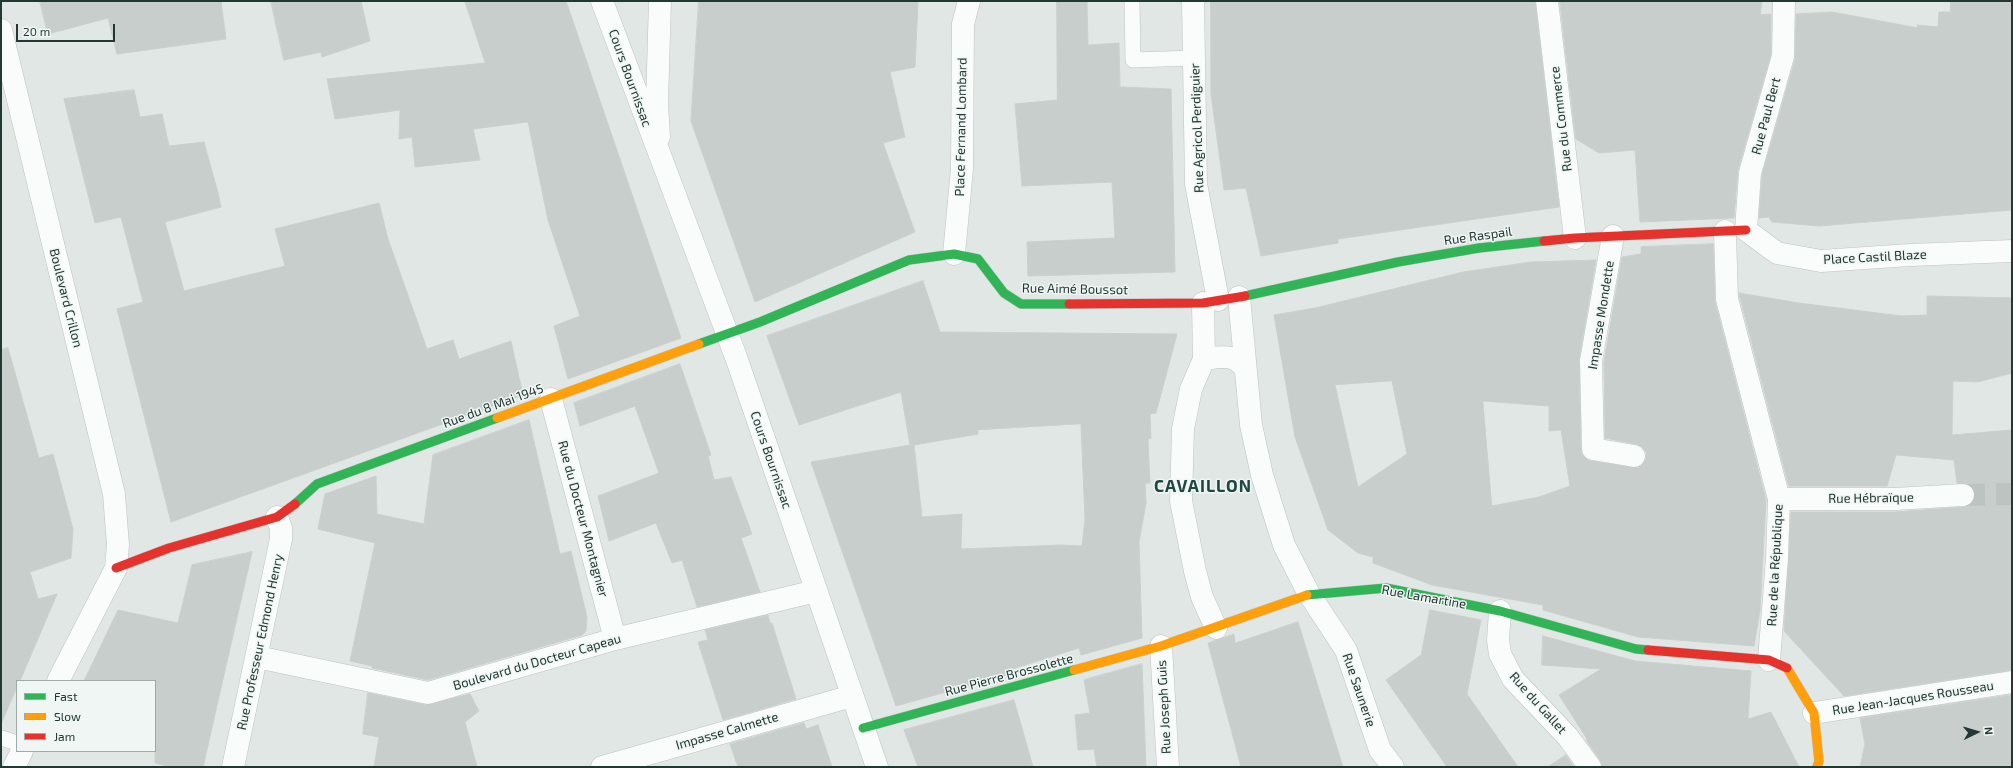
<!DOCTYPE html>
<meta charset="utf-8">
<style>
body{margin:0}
#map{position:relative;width:2013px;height:768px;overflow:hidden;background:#e1e7e4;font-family:"Exo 2",sans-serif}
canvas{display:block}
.frame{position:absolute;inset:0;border:2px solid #213834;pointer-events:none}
.legend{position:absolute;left:16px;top:680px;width:140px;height:72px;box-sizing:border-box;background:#eff6f3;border:1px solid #9daaa7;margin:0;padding:5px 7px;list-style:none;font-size:12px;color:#213834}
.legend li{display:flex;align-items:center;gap:8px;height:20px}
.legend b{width:20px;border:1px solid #9daaa7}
.north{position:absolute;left:1957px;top:712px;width:40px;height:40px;-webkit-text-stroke:3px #eff6f3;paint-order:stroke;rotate:85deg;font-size:11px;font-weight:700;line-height:16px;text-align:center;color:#213834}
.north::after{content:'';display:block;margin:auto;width:14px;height:18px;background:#213834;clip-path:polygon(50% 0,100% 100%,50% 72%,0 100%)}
.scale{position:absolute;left:16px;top:24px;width:99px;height:18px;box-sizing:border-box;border:2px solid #213834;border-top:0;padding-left:5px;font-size:12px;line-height:14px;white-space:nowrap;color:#213834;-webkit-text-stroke:3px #eff6f3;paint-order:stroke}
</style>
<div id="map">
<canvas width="2013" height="768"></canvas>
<div class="frame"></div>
<ul class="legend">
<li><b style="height:5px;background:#30b455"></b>Fast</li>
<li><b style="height:5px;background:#ff9f0a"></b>Slow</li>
<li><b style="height:5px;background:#e5322d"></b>Jam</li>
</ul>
<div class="north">N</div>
<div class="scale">20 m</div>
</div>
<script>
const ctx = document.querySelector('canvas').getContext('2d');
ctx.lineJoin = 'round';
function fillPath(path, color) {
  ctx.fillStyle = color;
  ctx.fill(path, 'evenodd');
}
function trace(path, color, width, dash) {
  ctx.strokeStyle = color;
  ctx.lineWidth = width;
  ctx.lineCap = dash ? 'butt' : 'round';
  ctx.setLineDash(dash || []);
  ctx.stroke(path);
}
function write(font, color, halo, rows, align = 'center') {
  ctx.font = font + ' "Exo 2",sans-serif';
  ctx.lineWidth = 3;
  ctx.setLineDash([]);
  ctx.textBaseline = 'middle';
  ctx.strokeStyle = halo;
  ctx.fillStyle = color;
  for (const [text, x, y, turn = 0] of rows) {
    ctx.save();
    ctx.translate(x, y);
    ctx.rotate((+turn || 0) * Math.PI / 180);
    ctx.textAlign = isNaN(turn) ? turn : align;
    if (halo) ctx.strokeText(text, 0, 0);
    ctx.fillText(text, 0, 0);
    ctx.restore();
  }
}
const building = new Path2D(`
 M 40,1 L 221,1 L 226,39 L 117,54 L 108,18 L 48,34 Z
 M 271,1 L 361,1 L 370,41 L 322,57 L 321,52 L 284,60 Z
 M 465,1 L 566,1 L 681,338 L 568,379 L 554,326 L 580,316 L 548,220 L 528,122 L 473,129 L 480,160 L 415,167 L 412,137 L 399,139 L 400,110 L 335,119 L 327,79 L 485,63 Z
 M 699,1 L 918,1 L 915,67 L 890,72 L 905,137 L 883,143 L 915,232 L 755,302 L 691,121 Z
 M 1057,1 L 1087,1 L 1088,45 L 1119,43 L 1120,87 L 1171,89 L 1175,272 L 1028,276 L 1027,242 L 1115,238 L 1112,182 L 1022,186 L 1015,104 L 1057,100 Z
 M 1211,1 L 1535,1 L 1559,207 L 1338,239 L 1338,243 L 1261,256 L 1246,188 L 1224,190 L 1211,94 Z
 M 1560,1 L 1762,1 L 1760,15 L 1771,14 L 1771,54 L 1738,170 L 1734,218 L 1640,222 L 1635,150 L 1599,153 L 1576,139 Z
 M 1951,1 L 2012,1 L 2012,210 L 1819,226 L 1772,222 L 1769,217 L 1759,218 L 1762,175 L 1795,59 L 1796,14 L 1832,12 L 1918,28 L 1917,25 L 1938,27 L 1939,12 L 1950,12 Z
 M 134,90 L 140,117 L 162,114 L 169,146 L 204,142 L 218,193 L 221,207 L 165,222 L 184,291 L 285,266 L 275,229 L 379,203 L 388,239 L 427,349 L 453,340 L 459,359 L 511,341 L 523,395 L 171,522 L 117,309 L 143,302 L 121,217 L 95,223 L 64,99 Z
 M 1713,244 L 1715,302 L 1766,500 L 1760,610 L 1754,646 L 1638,637 L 1543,610 L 1543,605 L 1432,585 L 1373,563 L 1373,557 L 1358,553 L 1328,530 L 1295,437 L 1274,315 L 1315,308 L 1463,272 L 1531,262 L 1596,260 L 1579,359 L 1581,450 L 1582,455 L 1591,461 L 1638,468 L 1643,464 L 1646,458 L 1646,452 L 1642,447 L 1636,444 L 1605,438 L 1604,362 L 1622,257 L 1641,254 L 1641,247 ZM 1392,381 L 1407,454 L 1358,487 L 1335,385 ZM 1483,401 L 1549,406 L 1549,431 L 1561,430 L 1570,486 L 1539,497 L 1492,506 Z
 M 923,281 L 940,332 L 1177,334 L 1156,413 L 1150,414 L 1151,438 L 1148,439 L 1150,483 L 1145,483 L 1146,503 L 1139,542 L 1142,638 L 1081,655 L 1079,648 L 1006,671 L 1007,675 L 896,706 L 811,462 L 910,445 L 901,392 L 799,425 L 767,336 ZM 1081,424 L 1085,520 L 1082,546 L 1061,545 L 961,549 L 962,514 L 922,517 L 914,445 L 978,434 L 978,430 Z
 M 1739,293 L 1799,303 L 1901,316 L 1927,315 L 1927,296 L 2012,298 L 2012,373 L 1978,382 L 1953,381 L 1952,435 L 2012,430 L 2012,670 L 1844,696 L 1784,631 L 1791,512 L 1895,512 L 1964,507 L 1970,506 L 1974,501 L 1975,494 L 1974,488 L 1969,484 L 1957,483 L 1954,460 L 1896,455 L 1887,486 L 1789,486 Z
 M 8,348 L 39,458 L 53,454 L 73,529 L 71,558 L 30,572 L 38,599 L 57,594 L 20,681 L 17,681 L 17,687 L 1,724 L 1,350 Z
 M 680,364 L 711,455 L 708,456 L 714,480 L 731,477 L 752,534 L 741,538 L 760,592 L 697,607 L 682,560 L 672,563 L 656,523 L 609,541 L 598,496 L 659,473 L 635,406 L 580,426 L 574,403 Z
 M 529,420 L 560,554 L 571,551 L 587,617 L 586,631 L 582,635 L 428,680 L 372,668 L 372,666 L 350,661 L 375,543 L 318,529 L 325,494 L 376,476 L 377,514 L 424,524 L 433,455 Z
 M 252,552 L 203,767 L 171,767 L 155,763 L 155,681 L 84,681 L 118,610 L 178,623 L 192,565 Z
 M 1430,610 L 1481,620 L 1467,694 L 1518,767 L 1447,767 L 1386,680 L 1421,655 Z
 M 768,615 L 770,623 L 772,623 L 796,699 L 723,720 L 698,642 L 708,640 L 705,630 Z
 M 1298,622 L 1343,767 L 1241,767 L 1208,643 L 1234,634 L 1235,643 Z
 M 1543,636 L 1635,661 L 1751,671 L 1748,719 L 1771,712 L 1799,767 L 1602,767 L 1600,760 L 1586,740 L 1587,739 L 1559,695 L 1601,669 L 1542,665 Z
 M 1142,664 L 1146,767 L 1097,767 L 1094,749 L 1078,750 L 1075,715 L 1090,713 L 1084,680 Z
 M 368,693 L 426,705 L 470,694 L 479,711 L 465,722 L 477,767 L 374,767 L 379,737 L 363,734 Z
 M 2012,695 L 2012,767 L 1860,767 L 1865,744 L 1860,718 Z
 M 1014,700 L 1033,767 L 918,767 L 904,730 Z
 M 804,723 L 806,729 L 818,725 L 832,767 L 738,767 L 730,744 Z
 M 1566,755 L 1574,767 L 1548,767 Z`);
fillPath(building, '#c8cecc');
trace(building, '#cad0cd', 1);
trace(new Path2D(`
 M 1963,495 L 2012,494`), '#bbc4c1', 22, [22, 11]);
const lane = new Path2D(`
 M 1132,1 L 1133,60 L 1194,58
 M 1,738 L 17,743`);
const street = new Path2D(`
 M 602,1 L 736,357 L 877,767
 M 1193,1 L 1196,184 L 1218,300
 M 1547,1 L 1575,238
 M 1784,1 L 1783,56 L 1750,173 L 1746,230 L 1777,253 L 1821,261 L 1910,255 L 2012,251
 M 1,30 L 114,494 L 118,545 L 116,568 L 58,681
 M 659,137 L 657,103 L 660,1
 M 1725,231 L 1727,299 L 1779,499 L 1777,559 L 1769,660
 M 1613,236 L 1591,361 L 1593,449 L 1634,456
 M 954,254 L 962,169 L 963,24 L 969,1
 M 1239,297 L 1251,425 L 1262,475 L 1284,545 L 1309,594 L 1346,650 L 1380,750 L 1393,767
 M 1203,303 L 1204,359 L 1191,389 L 1183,429 L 1181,501 L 1195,571 L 1202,597 L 1216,628
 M 1204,359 C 1220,357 1236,353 1245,369
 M 551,399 L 615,639
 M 1779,499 L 1895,499 L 1963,495
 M 1500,611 L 1498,640 L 1500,654 L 1513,679 L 1568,737 L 1590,767
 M 1161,646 L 1168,767
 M 257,657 L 428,693 L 615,639 L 816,591
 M 1814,713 L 2012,682
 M 14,767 L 22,751
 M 233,767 L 281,539 L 281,528 L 277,517
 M 602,767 L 852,696`);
const fast = new Path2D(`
 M 1245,296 L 1398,262 L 1479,248 L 1544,241
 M 699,344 L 760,322 L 909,260 L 954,254 L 978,259 L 1004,293 L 1021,304 L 1069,304
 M 295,504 L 317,484 L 497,418
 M 1307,595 L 1386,588 L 1500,611 L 1636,649 L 1648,650
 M 863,728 L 1074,670`);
const slow = new Path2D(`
 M 497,418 L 699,344
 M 1787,668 L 1814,713 L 1819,761 L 1817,767
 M 1074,670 L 1161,646 L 1307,595`);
const jam = new Path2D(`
 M 1544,241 L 1575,238 L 1746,230
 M 1069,304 L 1203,303 L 1245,296
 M 116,568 L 169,548 L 277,517 L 295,504
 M 1648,650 L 1769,660 L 1787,668`);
trace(lane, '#bec3c1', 16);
trace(street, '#bec3c1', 23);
trace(fast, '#bec5c2', 10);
trace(slow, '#bec5c2', 10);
trace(jam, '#bec5c2', 10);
trace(lane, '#fafbfb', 15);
trace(street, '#fafbfb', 22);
trace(fast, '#30b455', 9);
trace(slow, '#ff9f0a', 9);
trace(jam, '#e5322d', 9);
write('13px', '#213834', '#eff6f3', [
 ["Cours Bournissac",630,78,70],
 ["Rue Paul Bert",1766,116,-75],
 ["Rue du Commerce",1561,119,-97],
 ["Place Fernand Lombard",961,127,-89],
 ["Rue Agricol Perdiguier",1197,128,-92],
 ["Rue Raspail",1478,236,-8],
 ["Place Castil Blaze",1875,257,-3],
 ["Rue Aimé Boussot",1075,289,1],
 ["Boulevard Crillon",66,298,76],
 ["Impasse Mondette",1601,315,-81],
 ["Rue du 8 Mai 1945",493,406,-20],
 ["Cours Bournissac",771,460,71],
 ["Rue Hébraïque",1871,498,-1],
 ["Rue du Docteur Montagnier",583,519,75],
 ["Rue de la République",1775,565,-87],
 ["Rue Lamartine",1424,597,10],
 ["Rue Professeur Edmond Henry",260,642,-78],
 ["Boulevard du Docteur Capeau",537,662,-16],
 ["Rue Pierre Brossolette",1009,675,-15],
 ["Rue Saunerie",1359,690,71],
 ["Rue Jean-Jacques Rousseau",1913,698,-9],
 ["Rue du Gallet",1538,703,48],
 ["Rue Joseph Guis",1164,707,-93],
 ["Impasse Calmette",727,731,-16]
]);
ctx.letterSpacing = '1px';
write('bold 17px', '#1e4942', '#eff6f3', [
 ["CAVAILLON",1203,486]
]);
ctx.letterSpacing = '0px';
</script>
